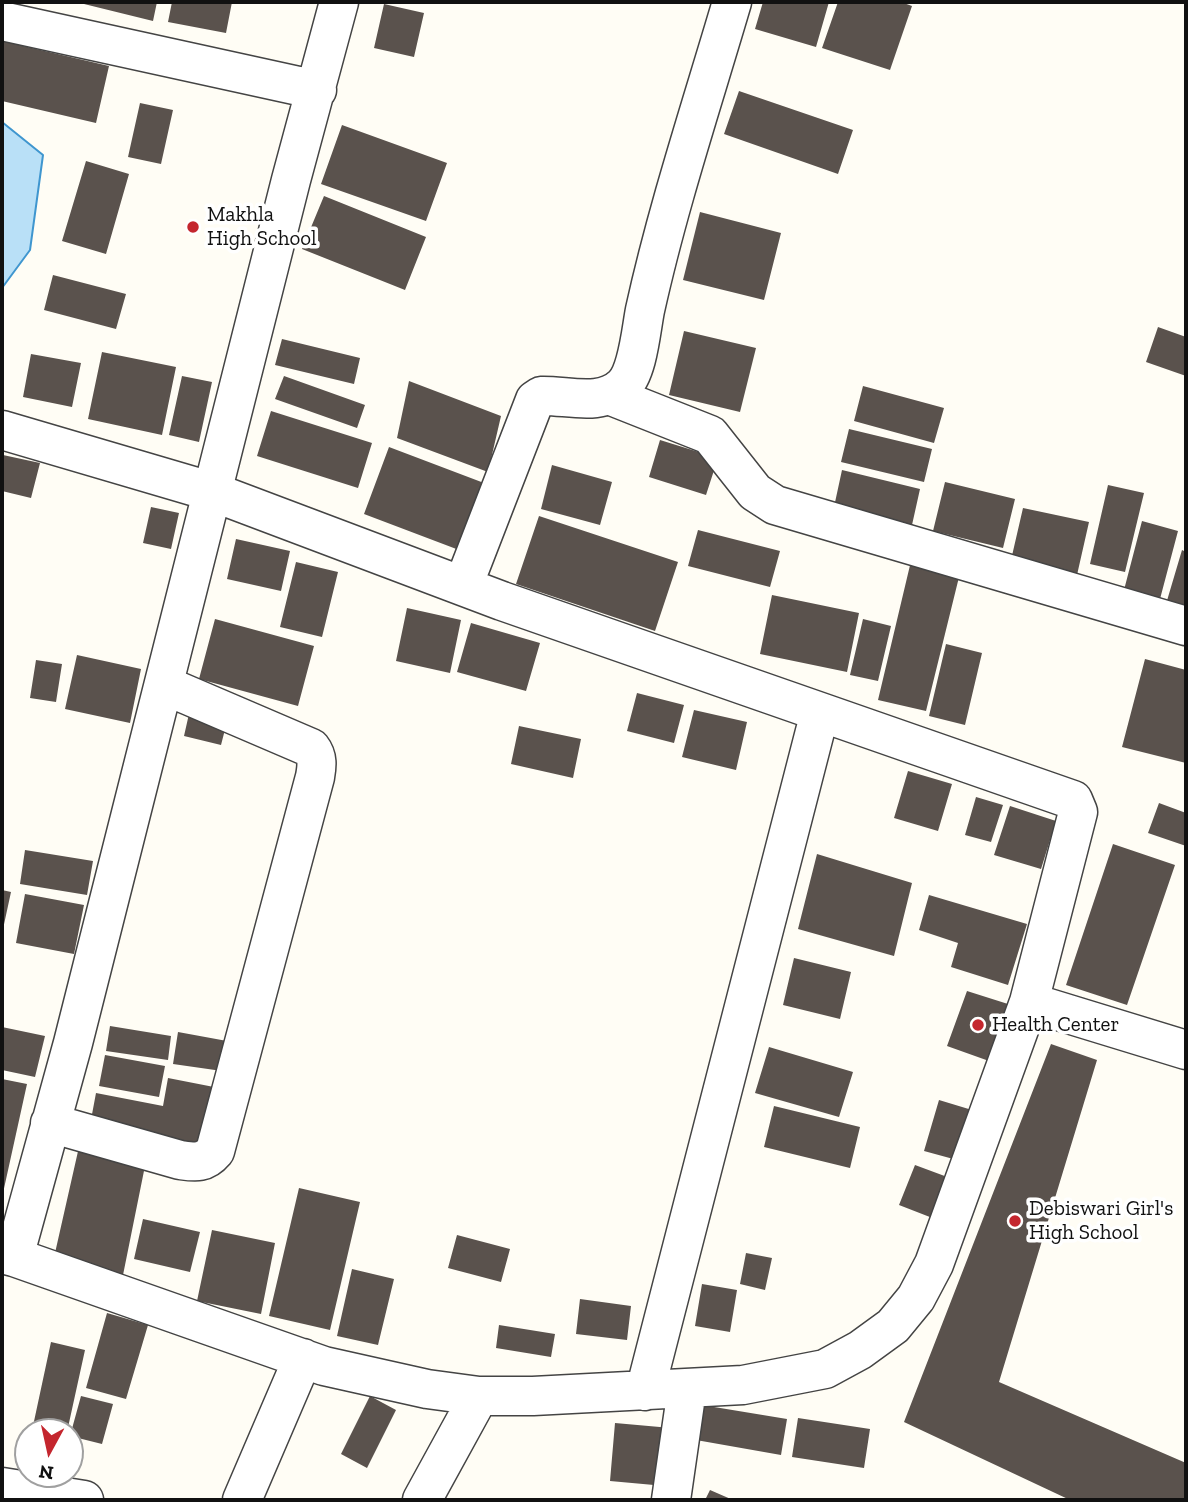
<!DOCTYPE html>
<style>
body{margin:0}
#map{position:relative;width:1188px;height:1502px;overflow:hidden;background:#fffdf5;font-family:"Zilla Slab",serif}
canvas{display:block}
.frame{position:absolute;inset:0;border:4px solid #111;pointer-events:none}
.north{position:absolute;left:14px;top:1418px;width:70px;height:70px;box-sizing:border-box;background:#fff;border:2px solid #a0a0a0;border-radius:50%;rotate:188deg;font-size:19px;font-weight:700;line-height:28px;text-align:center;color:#111}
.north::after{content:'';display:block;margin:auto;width:24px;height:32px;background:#c4262e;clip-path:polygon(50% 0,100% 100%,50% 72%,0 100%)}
</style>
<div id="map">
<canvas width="1188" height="1502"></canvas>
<div class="frame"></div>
<div class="north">N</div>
</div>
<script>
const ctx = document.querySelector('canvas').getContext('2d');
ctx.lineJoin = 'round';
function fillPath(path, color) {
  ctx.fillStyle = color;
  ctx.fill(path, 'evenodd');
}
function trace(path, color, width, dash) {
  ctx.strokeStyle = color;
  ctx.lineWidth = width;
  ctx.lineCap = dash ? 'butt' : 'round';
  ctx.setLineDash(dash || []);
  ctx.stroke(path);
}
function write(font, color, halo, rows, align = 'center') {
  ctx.font = font + ' "Zilla Slab",serif';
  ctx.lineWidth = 7;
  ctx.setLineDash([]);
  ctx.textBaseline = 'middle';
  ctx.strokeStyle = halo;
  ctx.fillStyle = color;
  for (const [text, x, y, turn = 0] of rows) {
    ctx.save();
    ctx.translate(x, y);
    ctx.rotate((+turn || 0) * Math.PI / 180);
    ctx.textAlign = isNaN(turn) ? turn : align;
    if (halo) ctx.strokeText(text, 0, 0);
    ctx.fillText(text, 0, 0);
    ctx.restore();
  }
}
const water = new Path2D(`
 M 2,122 L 43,155 L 30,250 L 2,288 Z`);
fillPath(water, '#b9e0f7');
trace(water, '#3f96cf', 2);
fillPath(new Path2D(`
 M 84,2 L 157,2 L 153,21 L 84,4 Z
 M 172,2 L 232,2 L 226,33 L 168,22 Z
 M 763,2 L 829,2 L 816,47 L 755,29 Z
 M 838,2 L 901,2 L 912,6 L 890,70 L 822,48 Z
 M 384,4 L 424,13 L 414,57 L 374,48 Z
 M 2,41 L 109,66 L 96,123 L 2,101 Z
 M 739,91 L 853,130 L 838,174 L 724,134 Z
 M 140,103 L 173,110 L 161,164 L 128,157 Z
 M 342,125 L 447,163 L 426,221 L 321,184 Z
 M 86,161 L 129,174 L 106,254 L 62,241 Z
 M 324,196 L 426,237 L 405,290 L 302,249 Z
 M 700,212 L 781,233 L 764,300 L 683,280 Z
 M 53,275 L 126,294 L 116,329 L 44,310 Z
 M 1158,327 L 1186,337 L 1186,376 L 1146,362 Z
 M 684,331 L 756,348 L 740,412 L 669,395 Z
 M 282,339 L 360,358 L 354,384 L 275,365 Z
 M 102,352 L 176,367 L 162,435 L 88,419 Z
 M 31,354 L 81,363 L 72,407 L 23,397 Z
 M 182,376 L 212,382 L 199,442 L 169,435 Z
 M 284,376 L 365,405 L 357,428 L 275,399 Z
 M 409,381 L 501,416 L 488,472 L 397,438 Z
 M 863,386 L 944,408 L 934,443 L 854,421 Z
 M 271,411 L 372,443 L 358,488 L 257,456 Z
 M 849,429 L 932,449 L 924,482 L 841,462 Z
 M 660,440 L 718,458 L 706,495 L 649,477 Z
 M 389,447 L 484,483 L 459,550 L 364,514 Z
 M 3,455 L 40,463 L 31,498 L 2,491 Z
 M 552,465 L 612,482 L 600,525 L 541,509 Z
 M 842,470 L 920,489 L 912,525 L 834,507 Z
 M 945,482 L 1015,499 L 1003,548 L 933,531 Z
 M 1108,485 L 1144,493 L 1125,572 L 1090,564 Z
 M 151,507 L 179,513 L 171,549 L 143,543 Z
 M 1023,508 L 1089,522 L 1077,575 L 1011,560 Z
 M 539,516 L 678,562 L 655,631 L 516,584 Z
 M 1142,521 L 1178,531 L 1160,599 L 1124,590 Z
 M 698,530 L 780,551 L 770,587 L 688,566 Z
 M 236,539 L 290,551 L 281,591 L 227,579 Z
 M 1182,550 L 1186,552 L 1186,610 L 1166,604 Z
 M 911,561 L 960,573 L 926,711 L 878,700 Z
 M 296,562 L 338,572 L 322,637 L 280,627 Z
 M 772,595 L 859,613 L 847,672 L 760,654 Z
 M 407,608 L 461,620 L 450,673 L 396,661 Z
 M 215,619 L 314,646 L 298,706 L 199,679 Z
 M 863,619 L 891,626 L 878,681 L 850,675 Z
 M 471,623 L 540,643 L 526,691 L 457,672 Z
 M 946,644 L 982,653 L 965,725 L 929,716 Z
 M 77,655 L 141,669 L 130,723 L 65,709 Z
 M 1145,659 L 1186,670 L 1186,763 L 1122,747 Z
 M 36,660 L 62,664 L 56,702 L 30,698 Z
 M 637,693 L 684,705 L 674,743 L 627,731 Z
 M 191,705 L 229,714 L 221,745 L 184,736 Z
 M 694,710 L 747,722 L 736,770 L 682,757 Z
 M 519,726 L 581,739 L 573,778 L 511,764 Z
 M 908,771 L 952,784 L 938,831 L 894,818 Z
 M 976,797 L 1003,805 L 991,842 L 965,835 Z
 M 1159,803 L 1186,813 L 1186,846 L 1148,833 Z
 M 1010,806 L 1056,821 L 1041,869 L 994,855 Z
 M 1113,844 L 1175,865 L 1127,1005 L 1066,985 Z
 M 25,850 L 93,861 L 87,895 L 20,884 Z
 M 817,854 L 912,883 L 894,956 L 798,929 Z
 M 2,890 L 11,892 L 3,929 L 2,929 Z
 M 25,894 L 84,905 L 74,954 L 16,943 Z
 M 929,895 L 1027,924 L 1008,985 L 951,967 L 958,943 L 919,930 Z
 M 794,958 L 851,972 L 840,1019 L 783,1005 Z
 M 967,991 L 1008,1004 L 989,1061 L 947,1046 Z
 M 110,1026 L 171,1036 L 168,1060 L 106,1051 Z
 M 2,1027 L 45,1036 L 35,1077 L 2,1070 Z
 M 178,1032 L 227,1041 L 222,1071 L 173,1064 Z
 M 1051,1044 L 1097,1060 L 999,1382 L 1186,1463 L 1186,1500 L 1070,1500 L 904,1422 Z
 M 769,1047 L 853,1072 L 839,1117 L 755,1093 Z
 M 105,1055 L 165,1066 L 159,1097 L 99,1086 Z
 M 168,1078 L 219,1088 L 208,1147 L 90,1125 L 96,1093 L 163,1106 Z
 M 2,1079 L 27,1084 L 3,1193 L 2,1192 Z
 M 939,1100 L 972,1110 L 957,1160 L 924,1151 Z
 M 774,1106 L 860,1127 L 850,1168 L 764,1147 Z
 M 81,1138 L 147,1156 L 123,1275 L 55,1253 Z
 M 915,1165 L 950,1178 L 935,1219 L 899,1205 Z
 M 299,1188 L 360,1202 L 330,1330 L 269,1316 Z
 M 143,1219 L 200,1232 L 190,1272 L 134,1259 Z
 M 212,1230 L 275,1243 L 261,1314 L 197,1301 Z
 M 457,1235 L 510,1249 L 501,1282 L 448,1268 Z
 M 746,1253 L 772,1258 L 765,1290 L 740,1284 Z
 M 352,1269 L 394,1279 L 378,1345 L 337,1336 Z
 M 702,1284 L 737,1290 L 730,1332 L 695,1326 Z
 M 580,1299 L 631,1306 L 627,1340 L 576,1334 Z
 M 107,1313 L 148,1325 L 126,1399 L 86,1388 Z
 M 499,1325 L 555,1334 L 551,1357 L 496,1348 Z
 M 51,1342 L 85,1350 L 67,1432 L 33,1426 Z
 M 81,1396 L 113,1404 L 102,1444 L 70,1436 Z
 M 370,1396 L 396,1410 L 367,1468 L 341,1454 Z
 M 702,1405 L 787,1419 L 781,1455 L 696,1440 Z
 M 798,1418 L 870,1429 L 864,1468 L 792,1457 Z
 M 615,1423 L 671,1428 L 665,1486 L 610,1481 Z
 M 710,1490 L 733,1500 L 705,1500 Z`), '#5a524d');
const minor = new Path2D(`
 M 2,21 L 317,90
 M 609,395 L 710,435 L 755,492 L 775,505 L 1186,626
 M 2,430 L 213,492 L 502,601 L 1073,800 L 1078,812 L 1029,1002 L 934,1264 L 916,1298 L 893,1326 L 860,1350 L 825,1369 L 743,1385 L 533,1396 L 479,1396 L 427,1389 L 324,1366 L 14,1257
 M 463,586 L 535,400 L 541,396 C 567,395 601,407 623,386 C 638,372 641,330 645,310 C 668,206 702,104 732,2
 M 1029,1002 L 1186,1050
 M 50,1123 L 180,1160 C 195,1162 204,1164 215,1151 L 315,777 C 317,766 318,757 311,748 L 164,685
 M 2,1254 L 14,1257 L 73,1043 L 291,180 L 339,2
 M 645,1391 L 820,712
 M 2,1487 L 84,1500
 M 242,1500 L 303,1358
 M 422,1500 L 479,1396
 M 671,1500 L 687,1389`);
trace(minor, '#444', 41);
trace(minor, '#fff', 38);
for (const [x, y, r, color] of [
 [193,227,7,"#c4262e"],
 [978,1025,7,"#c4262e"],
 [1015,1221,7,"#c4262e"]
]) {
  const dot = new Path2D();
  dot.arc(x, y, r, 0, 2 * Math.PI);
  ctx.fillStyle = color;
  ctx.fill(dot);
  trace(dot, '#fff', 2.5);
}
write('21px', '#111', '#fff', [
 ["Makhla",207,215],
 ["High School",207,239],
 ["Health Center",992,1025],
 ["Debiswari Girl's",1029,1209],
 ["High School",1029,1233]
], 'left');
</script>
